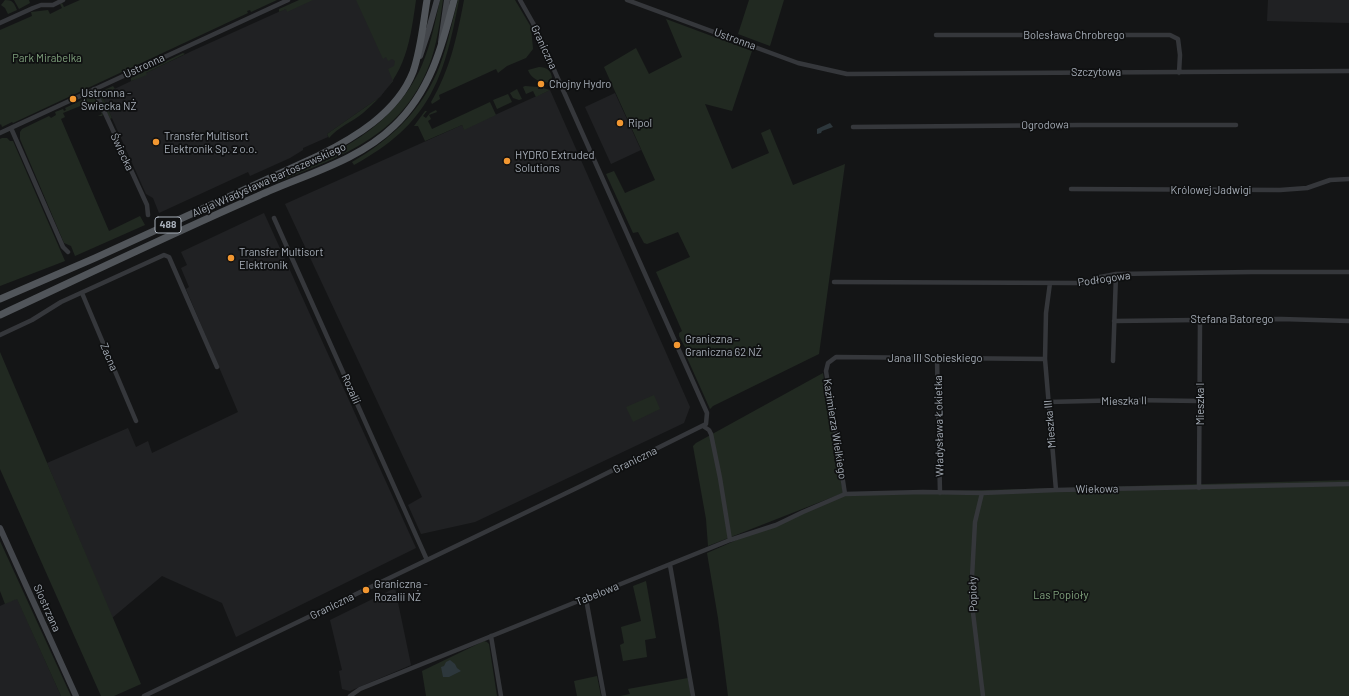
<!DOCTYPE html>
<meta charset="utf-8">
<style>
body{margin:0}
canvas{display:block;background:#141516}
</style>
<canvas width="1349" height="696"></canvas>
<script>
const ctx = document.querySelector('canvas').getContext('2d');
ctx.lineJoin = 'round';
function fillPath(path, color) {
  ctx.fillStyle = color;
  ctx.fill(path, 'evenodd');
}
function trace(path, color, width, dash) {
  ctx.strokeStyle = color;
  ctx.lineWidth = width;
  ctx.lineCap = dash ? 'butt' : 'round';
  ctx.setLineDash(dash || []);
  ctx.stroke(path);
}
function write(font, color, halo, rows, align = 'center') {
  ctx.font = font + ' Barlow,sans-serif';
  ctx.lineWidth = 3.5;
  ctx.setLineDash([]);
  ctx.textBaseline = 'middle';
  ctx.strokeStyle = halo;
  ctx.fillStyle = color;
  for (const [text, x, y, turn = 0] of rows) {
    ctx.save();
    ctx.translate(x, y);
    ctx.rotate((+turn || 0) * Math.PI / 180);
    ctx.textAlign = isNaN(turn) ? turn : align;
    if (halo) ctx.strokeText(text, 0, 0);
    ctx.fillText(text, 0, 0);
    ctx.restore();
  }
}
fillPath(new Path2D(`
 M 305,0 L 358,0 L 398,56 L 393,81 L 380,97 L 327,134 L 328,137 L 303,148 L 303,150 L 290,158 L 250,176 L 248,172 L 159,213 L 153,198 L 146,194 L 103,98 L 104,94 L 146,74 L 146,73 L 192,51 Z
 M 1268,0 L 1349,0 L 1349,23 L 1267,21 Z
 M 550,90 L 690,407 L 684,423 L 475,522 L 421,534 L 408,505 L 422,497 L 285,204 L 462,125 L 464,129 Z
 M 615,93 L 641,150 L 611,164 L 585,107 Z
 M 264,213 L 416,548 L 236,637 L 222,603 L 162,576 L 112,618 L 47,463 L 128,428 L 136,447 L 148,441 L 152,453 L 238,412 L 186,289 L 189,287 L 181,268 L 187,265 L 181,252 Z
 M 395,588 L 411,665 L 350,691 L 342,689 L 339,671 L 342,670 L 330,620 Z
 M 17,598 L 61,696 L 0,696 L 0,606 Z`), '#202123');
fillPath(new Path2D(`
 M 5,0 C 13,0 14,3 17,10 L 8,14 L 5,8 L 1,5 Z
 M 14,0 L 29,0 L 30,3 L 19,9 Z
 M 80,0 L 277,0 L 251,12 L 250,10 L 247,11 L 248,13 L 13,123 L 12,122 L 2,127 L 1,124 L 0,125 L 0,30 L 32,16 L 31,12 L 48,10 L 50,14 L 62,8 L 60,4 L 62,3 L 64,7 Z
 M 299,0 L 313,0 L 287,12 L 286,9 L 279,12 L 279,9 Z
 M 356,0 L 416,0 C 409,51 404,78 363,113 C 352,122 338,127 329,138 L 327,134 L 380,97 L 393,81 L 388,69 L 394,66 L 395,61 L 392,59 L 388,61 L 386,57 L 383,59 Z
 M 440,0 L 443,0 C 440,19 438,38 432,57 C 406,135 346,154 278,182 L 277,180 C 336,153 394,129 422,65 C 431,44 435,22 440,0 Z
 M 458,0 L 459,0 C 444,80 429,124 354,165 L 352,162 C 392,139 424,108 440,65 C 448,44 452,21 458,0 Z
 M 464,0 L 515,0 L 531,27 L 533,49 L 526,58 L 507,66 L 498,73 L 496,69 L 439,95 L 440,99 L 432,104 L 431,102 C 450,70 457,37 464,0 Z
 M 749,0 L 784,0 L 770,46 L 738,34 Z
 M 666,19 L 752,51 L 732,111 L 705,104 L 732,169 L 769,153 L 761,133 L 770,129 L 793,185 L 845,164 L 819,354 L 713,406 L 710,409 L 684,351 L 686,349 L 679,336 L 679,333 L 682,331 L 656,272 L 690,257 L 678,232 L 647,244 L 644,243 L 638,232 L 633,233 L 606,174 L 614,171 L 625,193 L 655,180 L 604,67 L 636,48 L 649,74 L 682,57 Z
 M 183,53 L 185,54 L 146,73 L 147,75 L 131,81 L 131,78 Z
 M 539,67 C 547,67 552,71 552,79 L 550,82 C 542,84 531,79 528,70 Z
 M 113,86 L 115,89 L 104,94 L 103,98 L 112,118 L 110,119 L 99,95 L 101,95 L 104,90 Z
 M 525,86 L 538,87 L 538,89 L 543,89 L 543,88 L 550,90 L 536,97 L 533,91 L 526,94 L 523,87 Z
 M 517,89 L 522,99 L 519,100 L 513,98 L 510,93 Z
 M 508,94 L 512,102 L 497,109 L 493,100 Z
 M 86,98 L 91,99 L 92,98 L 95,99 L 103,114 L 102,116 L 98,116 L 102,114 L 96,103 L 92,105 L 90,102 L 63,113 L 65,117 L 61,119 L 109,231 L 140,216 L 145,225 L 75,256 L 71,246 L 64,243 L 20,139 L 20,132 L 22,129 L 49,116 L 51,118 L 56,115 L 55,112 L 63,109 L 64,111 L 66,110 L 65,108 Z
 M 490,102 L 496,115 L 464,130 L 462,125 L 425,141 L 418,126 L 414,126 L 425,111 L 427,111 L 423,116 L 426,118 L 430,113 L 436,110 L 437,112 L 429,115 L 431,119 L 428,121 L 432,129 Z
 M 2,138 L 7,138 L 10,141 L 13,141 L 65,261 L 0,286 L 0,139 Z
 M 0,352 L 141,684 L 114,696 L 101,696 L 0,469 Z
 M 823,373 L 843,493 L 708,546 L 706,519 L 693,446 L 696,443 Z
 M 654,395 L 660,409 L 633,422 L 626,407 Z
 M 1349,480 L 1349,696 L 728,696 L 718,618 L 707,553 L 842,494 Z
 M 0,541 L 71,696 L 61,696 L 17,599 L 5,604 L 0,591 Z
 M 646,581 L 656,638 L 645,640 L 647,657 L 623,661 L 620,645 L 624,643 L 621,627 L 641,621 L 633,586 Z
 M 484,641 L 487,642 L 489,644 L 497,696 L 426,696 L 422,671 Z
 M 597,676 L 601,696 L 577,696 L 574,681 Z
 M 688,678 L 691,696 L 620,696 L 630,694 L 628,689 Z`), '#212921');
fillPath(new Path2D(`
 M 830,123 L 833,127 L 822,131 L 821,133 L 817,134 L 817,129 Z
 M 450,660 L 455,664 L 457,668 L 461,671 L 449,677 L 443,677 L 441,667 L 444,666 L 446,662 Z`), '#2d373c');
trace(new Path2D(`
 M 627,0 L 798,63 L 847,74 L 1349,71
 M 0,23 L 33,8 L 41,5 L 53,5 L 63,0
 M 936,35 L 1170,35 L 1178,39 L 1180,55 L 1179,73
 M 94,89 L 147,205 L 148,215
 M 853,127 L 1081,125 L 1236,125
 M 11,128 L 63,247 L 68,252
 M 0,133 L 288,0
 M 1071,189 L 1280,190 L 1307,188 L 1330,180 L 1349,179
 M 274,218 L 427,560
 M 834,282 L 1076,283 L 1088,282 L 1095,278 L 1116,274 L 1251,272 L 1349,272
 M 1050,283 L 1046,313 L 1045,359 L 1056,490
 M 82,293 L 136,421
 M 1114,321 L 1281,319 L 1349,321
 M 0,335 L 32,320 L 61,302 L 164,255 L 169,257 L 217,367
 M 937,359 L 940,493
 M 1113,361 L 1116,274
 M 1048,402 L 1128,400 L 1200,401
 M 703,426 L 709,430 L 711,434 L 720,478 L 730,540
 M 1199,488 L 1200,319
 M 982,493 L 975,522 L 971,596 L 983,696
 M 845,494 L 826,371 L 828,363 L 836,357 L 1045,359
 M 670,565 L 693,696
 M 586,599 L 604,696
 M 491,636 L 501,696
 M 144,696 L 583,485 L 706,424 L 707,413 L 547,54 L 533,23 L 520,0
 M 350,696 L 360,689 L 730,540 L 776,525 L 803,512 L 845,494 L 923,492 L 982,493 L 1056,490 L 1349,484`), '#35373b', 4.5);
trace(new Path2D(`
 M 441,42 L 447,0
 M 420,56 L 429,29 L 437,0
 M 0,528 L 76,696`), '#43464b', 6);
trace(new Path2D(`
 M 0,299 L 95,258 L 318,156 C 354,138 397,113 413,72 C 421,49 423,24 427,0
 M 0,315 C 86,275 171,234 258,196 C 303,175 357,162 394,126 C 430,92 442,47 454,0`), '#51555a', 7);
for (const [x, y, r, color] of [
 [541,84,4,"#f29731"],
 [73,99,4,"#f29731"],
 [620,123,4,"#f29731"],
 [156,142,4,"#f29731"],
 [507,161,4,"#f29731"],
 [231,258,4,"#f29731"],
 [677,345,4,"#f29731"],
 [366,590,4,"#f29731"]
]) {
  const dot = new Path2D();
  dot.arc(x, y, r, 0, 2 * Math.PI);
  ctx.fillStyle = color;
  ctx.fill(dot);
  trace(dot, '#0f1011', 1.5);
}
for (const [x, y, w] of [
 [168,225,26]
]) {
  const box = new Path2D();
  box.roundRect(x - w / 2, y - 8, w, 16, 3);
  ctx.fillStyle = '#0f1011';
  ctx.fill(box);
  trace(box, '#a6adb7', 1);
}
write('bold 10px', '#a6adb7', null, [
 ["488",168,225]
]);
write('11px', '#a6adb7', '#0f1011', [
 ["Bolesława Chrobrego",1074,35],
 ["Ustronna",735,39,20],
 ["Graniczna",544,47,65],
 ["Ustronna",144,66,-25],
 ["Szczytowa",1096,72],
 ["Ogrodowa",1045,125,-1],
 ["Świecka",122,152,65],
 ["Aleja Władysława Bartoszewskiego",269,180,-24],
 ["Królowej Jadwigi",1211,190],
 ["Podłogowa",1104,279,-8],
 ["Stefana Batorego",1232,319],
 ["Zacna",109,357,67],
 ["Jana III Sobieskiego",935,358],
 ["Rozalii",351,389,66],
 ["Mieszka II",1124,401,-1],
 ["Mieszka I",1200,404,-90],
 ["Mieszka III",1050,424,-95],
 ["Władysława Łokietka",939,426,-91],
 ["Kazimierza Wielkiego",835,429,81],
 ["Graniczna",635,460,-26],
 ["Wiekowa",1097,489,-1],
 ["Tabelowa",597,594,-22],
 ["Popioły",973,594,-92],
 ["Graniczna",332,606,-26],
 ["Siostrzana",47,608,66]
]);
write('11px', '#80a27d', '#0f1011', [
 ["Park Mirabelka",47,58],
 ["Las Popioły",1061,595]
]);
write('11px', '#a6adb7', '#0f1011', [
 ["Chojny Hydro",549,84],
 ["Ustronna -",81,93],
 ["Świecka NŻ",81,106],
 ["Ripol",628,123],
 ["Transfer Multisort",164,136],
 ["Elektronik Sp. z o.o.",164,149],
 ["HYDRO Extruded",515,155],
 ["Solutions",515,168],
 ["Transfer Multisort",239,252],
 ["Elektronik",239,265],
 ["Graniczna -",685,339],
 ["Graniczna 62 NŻ",685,352],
 ["Graniczna -",374,584],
 ["Rozalii NŻ",374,597]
], 'left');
</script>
